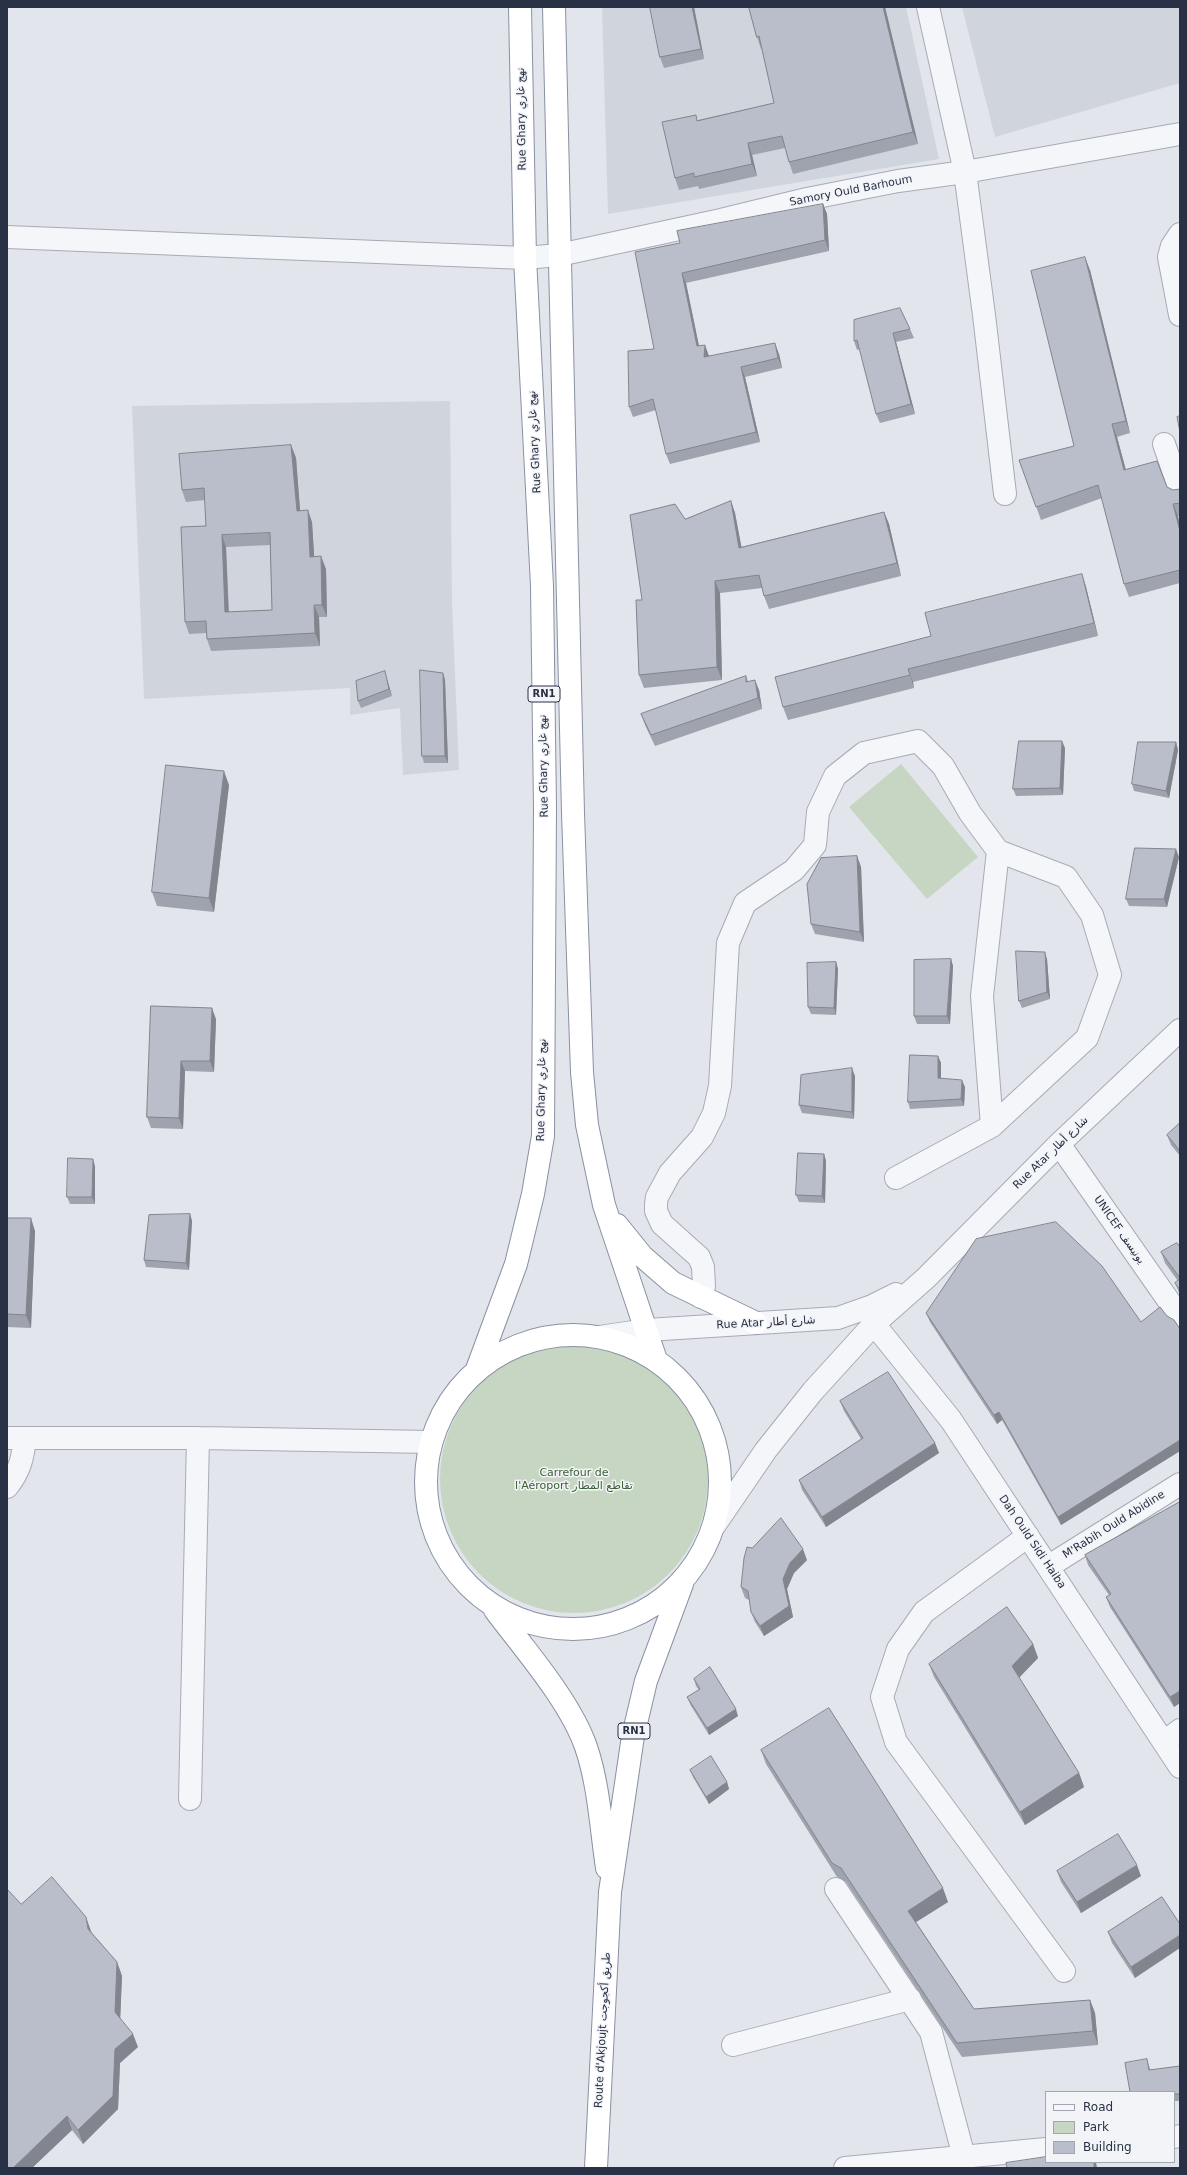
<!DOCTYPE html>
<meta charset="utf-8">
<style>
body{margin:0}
#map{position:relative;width:1187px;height:2175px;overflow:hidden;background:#e2e5eb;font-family:"DejaVu Sans",sans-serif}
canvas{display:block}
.frame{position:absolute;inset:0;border:8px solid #283145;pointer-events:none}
.legend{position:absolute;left:1045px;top:2091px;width:130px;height:72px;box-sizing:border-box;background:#f2f4f8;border:1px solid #a1a6b0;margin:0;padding:5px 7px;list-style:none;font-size:12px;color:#283145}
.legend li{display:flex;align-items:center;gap:8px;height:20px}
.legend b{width:20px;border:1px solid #a1a6b0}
</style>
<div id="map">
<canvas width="1187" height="2175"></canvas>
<div class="frame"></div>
<ul class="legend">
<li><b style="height:5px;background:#f5f6f9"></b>Road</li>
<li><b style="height:11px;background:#c6d6c2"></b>Park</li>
<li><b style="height:11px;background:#b9beca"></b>Building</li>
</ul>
</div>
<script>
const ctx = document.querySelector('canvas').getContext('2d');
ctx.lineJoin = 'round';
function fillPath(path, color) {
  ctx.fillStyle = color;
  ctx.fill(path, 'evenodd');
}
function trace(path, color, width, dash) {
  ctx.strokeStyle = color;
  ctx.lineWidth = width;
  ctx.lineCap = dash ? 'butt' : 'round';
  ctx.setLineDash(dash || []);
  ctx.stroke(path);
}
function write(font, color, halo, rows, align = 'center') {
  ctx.font = font + ' "DejaVu Sans",Vazirmatn,sans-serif';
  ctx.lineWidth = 3;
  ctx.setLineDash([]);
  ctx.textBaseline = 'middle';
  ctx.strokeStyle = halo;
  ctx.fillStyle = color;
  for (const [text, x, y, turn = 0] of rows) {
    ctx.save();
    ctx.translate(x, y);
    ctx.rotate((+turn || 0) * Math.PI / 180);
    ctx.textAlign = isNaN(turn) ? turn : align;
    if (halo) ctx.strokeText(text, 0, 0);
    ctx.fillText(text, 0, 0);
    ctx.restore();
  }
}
fillPath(new Path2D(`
 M 602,7 L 906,7 L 939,159 L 608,214 Z
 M 962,7 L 1180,7 L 1180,83 L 995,137 Z
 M 450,401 L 452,603 L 459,770 L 403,775 L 400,708 L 350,715 L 350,688 L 144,699 L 132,406 Z`), '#d0d4dd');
fillPath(new Path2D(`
 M 901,764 L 978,857 L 927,899 L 849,807 Z
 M440 1479a134 134 0 1 1 268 0a134 134 0 1 1-268 0Z`), '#c6d6c2');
const minor = new Path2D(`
 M 928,7 L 965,172 L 984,315 L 1005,494
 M 1180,234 L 1172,246 L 1169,257 L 1180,315
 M 7,237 L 525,258 L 559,255 L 721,220 L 807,199 L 898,181 L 965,172 L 1180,134
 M 1164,444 L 1180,490
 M 992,1126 L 982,996 L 998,851
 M 1059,1144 L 1180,1317
 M 701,1297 L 704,1286 L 703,1267 L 699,1257 L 691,1250 L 662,1224 L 656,1211 L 656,1204 L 657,1197 L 670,1173 L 702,1137 L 714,1113 L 720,1086 L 728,943 L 745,903 L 794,870 L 815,845 L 818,812 L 835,776 L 864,753 L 918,741 L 943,766 L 970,813 L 998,851 L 1066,877 L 1092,915 L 1110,975 L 1087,1038 L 992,1126 L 896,1178
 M 874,1324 L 951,1420 L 1180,1767
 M 599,1337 L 647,1330 L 838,1318 L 872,1306 L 896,1294
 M 7,1438 L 198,1438 L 430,1442
 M 7,1487 C 20,1471 23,1457 25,1438
 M 714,1526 L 766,1450 L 813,1391 L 874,1324 L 926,1278 L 1059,1144 L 1180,1030
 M 1028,1536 L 924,1612 L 898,1649 L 882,1697 L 896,1742 L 1064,1971
 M 1049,1566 L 1180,1484
 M 1164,1742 L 1180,1730
 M 190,1799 L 198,1438
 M 836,1889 L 931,2032 L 964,2157
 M 733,2045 L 910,1999
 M 1174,2137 L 1180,2136
 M 845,2168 L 1046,2149`);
const highway = new Path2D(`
 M 554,7 L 573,813 L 582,1072 L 587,1125 L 604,1205 L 656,1360
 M 617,1225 L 642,1256 L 673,1283 L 756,1323
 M426 1482a147 147 0 1 1 294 0a147 147 0 1 1-294 0Z
 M 476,1372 L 516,1264 L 533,1194 L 543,1136 L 545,808 L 542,586 L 525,258 L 520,7
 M 495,1610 C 525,1650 570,1701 586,1747 C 599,1785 601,1828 607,1868
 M 596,2168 L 610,1892 L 633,1736 L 646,1681 L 682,1584`);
trace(minor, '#a6abb6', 24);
trace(highway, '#8891a3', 24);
trace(minor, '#f5f6f9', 22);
trace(highway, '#fff', 22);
fillPath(new Path2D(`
 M 694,7 L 704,59 L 664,68 L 660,57 Z
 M 749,7 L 885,7 L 918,144 L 793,174 L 789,162 L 785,148 L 752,155 L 757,176 L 699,189 L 698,186 L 679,190 L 675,178 L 698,120 L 774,103 L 762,49 L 761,49 L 757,37 Z
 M 823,204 L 827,214 L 829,251 L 686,283 L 699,346 L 709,356 L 779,354 L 782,368 L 745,377 L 760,442 L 670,464 L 666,454 L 656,410 L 633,417 L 629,407 L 654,349 L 680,243 Z
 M 1090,270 L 1130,433 L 1117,437 L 1126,470 L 1167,487 L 1173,490 L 1180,489 L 1180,516 L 1178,516 L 1180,526 L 1180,583 L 1129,597 L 1124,584 L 1102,498 L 1041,520 L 1019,460 L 1074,446 Z
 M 910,329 L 914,338 L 896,342 L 915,414 L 880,423 L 876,414 L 860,349 L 857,350 L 854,341 Z
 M 291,445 L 296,458 L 300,510 L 312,522 L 314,556 L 326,569 L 327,617 L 319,617 L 320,646 L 211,651 L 207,639 L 206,633 L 189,634 L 185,622 L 206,526 L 205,500 L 186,502 L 182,490 ZM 270,545 L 272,610 L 229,612 L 226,547 Z
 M 731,501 L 735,513 L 741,547 L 884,512 L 889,524 L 901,576 L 769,609 L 764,596 L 762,588 L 720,593 L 722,680 L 644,688 L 639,675 L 642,600 L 685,519 Z
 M 1082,574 L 1086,587 L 1098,636 L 913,682 L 914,688 L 788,720 L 783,707 L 931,636 Z
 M 443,673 L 445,680 L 448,763 L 424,763 L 422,756 Z
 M 746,676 L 748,681 L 759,690 L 762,709 L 655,746 L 645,725 L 641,714 Z
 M 387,679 L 392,696 L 361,708 L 358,701 Z
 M 1176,742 L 1178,750 L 1169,798 L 1134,791 L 1132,784 Z
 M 1065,748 L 1063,795 L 1016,796 L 1013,789 Z
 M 229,785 L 214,912 L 157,906 L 152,892 Z
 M 857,856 L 861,867 L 864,942 L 815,934 L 811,924 Z
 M 1179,857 L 1167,907 L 1129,906 L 1126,899 Z
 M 951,959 L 953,966 L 950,1024 L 917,1024 L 914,1016 Z
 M 1047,959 L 1050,999 L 1022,1008 L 1019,1001 Z
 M 836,962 L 838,969 L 836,1015 L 811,1014 L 808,1007 Z
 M 151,1006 L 216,1019 L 214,1072 L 185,1071 L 183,1129 L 151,1128 L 147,1117 Z
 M 938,1056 L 941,1063 L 941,1078 L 965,1087 L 964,1106 L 910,1109 L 908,1102 Z
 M 855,1076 L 854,1119 L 802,1113 L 799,1105 Z
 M 1180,1123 L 1180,1156 L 1171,1145 L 1167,1135 Z
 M 824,1154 L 826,1161 L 825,1203 L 799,1202 L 796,1195 Z
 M 95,1166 L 95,1204 L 70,1204 L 67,1197 Z
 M 190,1214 L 192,1221 L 189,1270 L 146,1267 L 144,1260 Z
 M 7,1218 L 35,1231 L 31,1328 L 7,1327 Z
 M 1180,1247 L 1180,1295 L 1175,1283 L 1178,1281 L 1165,1263 L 1161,1252 Z
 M 926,1313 L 1141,1322 L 1167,1316 L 1180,1329 L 1180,1451 L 1061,1525 L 1002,1420 L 997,1424 L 930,1322 Z
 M 840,1401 L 935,1443 L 939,1453 L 826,1527 L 802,1490 L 799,1480 L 861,1439 L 844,1411 Z
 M 1180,1502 L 1180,1703 L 1174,1707 L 1110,1607 L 1106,1597 L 1109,1595 L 1088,1565 L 1085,1555 Z
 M 752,1548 L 807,1560 L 794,1573 L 787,1589 L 793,1617 L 764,1636 L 755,1622 L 751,1612 L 749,1600 L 745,1598 L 741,1587 Z
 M 1033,1644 L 1038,1658 L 1019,1677 L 1079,1773 L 1084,1787 L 1025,1825 L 934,1677 L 929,1664 Z
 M 694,1679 L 738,1716 L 709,1735 L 690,1704 L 687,1697 L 699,1690 L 696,1686 Z
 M 761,1750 L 948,1902 L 916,1922 L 974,2009 L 1090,2000 L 1095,2013 L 1098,2045 L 962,2057 L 846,1882 L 837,1877 L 766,1764 Z
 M 690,1770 L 727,1782 L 729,1789 L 709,1804 L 693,1777 Z
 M 1057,1871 L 1141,1876 L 1081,1913 L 1061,1882 Z
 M 1162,1897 L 1135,1978 L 1112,1943 L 1108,1932 Z
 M 21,1904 L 91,1931 L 92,1933 L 117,1962 L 122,1976 L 120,2018 L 138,2047 L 120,2063 L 118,2109 L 83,2144 L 72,2130 L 32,2168 Z
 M 1149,2066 L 1150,2070 L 1180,2066 L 1180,2101 L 1174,2101 L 1174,2092 L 1130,2092 Z`), '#9fa3ae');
fillPath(new Path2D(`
 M 692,7 L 694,7 L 704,59 L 701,49 Z
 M 883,7 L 885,7 L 918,144 L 913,132 Z
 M 748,143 L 752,155 L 757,176 L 752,164 Z
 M 823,204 L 827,214 L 829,251 L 825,240 Z
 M 1085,257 L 1090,270 L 1130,433 L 1126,421 Z
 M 682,273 L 686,283 L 701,356 L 697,346 Z
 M 893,333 L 896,342 L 915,414 L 911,404 Z
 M 775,343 L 779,354 L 782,368 L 778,358 Z
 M 705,345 L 709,356 L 704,357 Z
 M 741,367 L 745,377 L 760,442 L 756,432 Z
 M 1112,424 L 1117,437 L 1129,482 L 1124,470 Z
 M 291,445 L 296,458 L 301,523 L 297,511 Z
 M 731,501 L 735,513 L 744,560 L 739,548 Z
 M 1173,504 L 1178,516 L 1180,526 L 1180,531 Z
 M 308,510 L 312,522 L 315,569 L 310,557 Z
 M 884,512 L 889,524 L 901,576 L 897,563 Z
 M 222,535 L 226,547 L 229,624 L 225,612 Z
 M 321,556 L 326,569 L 327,617 L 322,605 Z
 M 1082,574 L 1086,587 L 1098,636 L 1094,623 Z
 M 715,581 L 720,593 L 722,680 L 717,667 Z
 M 314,605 L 319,617 L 320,646 L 315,633 Z
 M 908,669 L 913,682 L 914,688 L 910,675 Z
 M 385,671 L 387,679 L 392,696 L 389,689 Z
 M 443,673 L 445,680 L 448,763 L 445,756 Z
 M 755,680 L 759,690 L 762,709 L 758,698 Z
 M 1062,741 L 1065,748 L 1063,795 L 1060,788 Z
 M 1176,742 L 1178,750 L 1169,798 L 1166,791 Z
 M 224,771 L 229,785 L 214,912 L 209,898 Z
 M 1176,849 L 1179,857 L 1167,907 L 1164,899 Z
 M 857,856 L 861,867 L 864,942 L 860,932 Z
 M 1045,952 L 1047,959 L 1050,999 L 1047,992 Z
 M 951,959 L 953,966 L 950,1024 L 947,1016 Z
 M 836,962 L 838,969 L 836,1015 L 834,1008 Z
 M 212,1008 L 216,1019 L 214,1072 L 210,1061 Z
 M 938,1056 L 941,1063 L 941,1085 L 938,1078 Z
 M 181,1061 L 185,1071 L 183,1129 L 179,1118 Z
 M 852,1068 L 855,1076 L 854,1119 L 852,1112 Z
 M 962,1080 L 965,1087 L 964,1106 L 961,1099 Z
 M 824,1154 L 826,1161 L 825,1203 L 822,1196 Z
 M 93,1159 L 95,1166 L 95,1204 L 92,1197 Z
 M 190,1214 L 192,1221 L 189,1270 L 186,1263 Z
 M 31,1218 L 35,1231 L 31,1328 L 26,1315 Z
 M 999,1412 L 1002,1420 L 997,1424 L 994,1415 Z
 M 1180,1440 L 1180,1451 L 1061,1525 L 1058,1517 Z
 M 935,1443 L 939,1453 L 826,1527 L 822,1517 Z
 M 803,1549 L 807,1560 L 794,1573 L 787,1589 L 793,1617 L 764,1636 L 760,1626 L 790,1563 Z
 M 1033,1644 L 1038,1658 L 1017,1680 L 1012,1666 Z
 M 1180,1691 L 1180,1703 L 1174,1707 L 1170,1697 Z
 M 736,1709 L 738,1716 L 709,1735 L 707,1728 Z
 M 1079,1773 L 1084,1787 L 1025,1825 L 1020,1812 Z
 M 727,1782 L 729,1789 L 709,1804 L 706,1797 Z
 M 1137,1865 L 1141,1876 L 1081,1913 L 1077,1902 Z
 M 943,1888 L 948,1902 L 913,1924 L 908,1911 Z
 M 86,1917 L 91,1931 L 93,1942 L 88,1929 Z
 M 1180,1935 L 1180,1948 L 1135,1978 L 1131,1967 Z
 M 117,1962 L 122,1976 L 120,2025 L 115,2012 Z
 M 1090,2000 L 1095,2013 L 1098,2045 L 1093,2031 Z
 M 133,2034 L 138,2047 L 120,2063 L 118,2109 L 83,2144 L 78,2130 L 115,2049 Z
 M 1147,2059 L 1149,2066 L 1151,2077 L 1149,2070 Z
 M 67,2116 L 72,2130 L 32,2168 L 13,2168 Z
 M 1094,2162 L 1096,2162 L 1097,2168 L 1094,2168 Z`), '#82858d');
const building = new Path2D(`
 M 650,7 L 692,7 L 701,49 L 660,57 Z
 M 749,7 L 883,7 L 913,132 L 789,162 L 782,136 L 748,143 L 752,164 L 694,177 L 694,173 L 675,178 L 662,122 L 696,115 L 697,121 L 774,103 L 759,36 L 757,37 Z
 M 823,204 L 825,240 L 682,273 L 697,346 L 705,345 L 704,357 L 775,343 L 778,358 L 741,367 L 756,432 L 666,454 L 653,399 L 629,407 L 628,351 L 654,349 L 635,252 L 680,243 L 677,231 Z
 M 1085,257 L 1126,421 L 1112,424 L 1124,470 L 1157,461 L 1167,487 L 1173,490 L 1180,489 L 1180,503 L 1173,504 L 1180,531 L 1180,570 L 1124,584 L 1098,485 L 1036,507 L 1019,460 L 1074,446 L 1031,271 Z
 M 900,308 L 910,329 L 893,333 L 911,404 L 876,414 L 857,340 L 854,341 L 854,320 Z
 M 1180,416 L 1180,432 L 1177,417 Z
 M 291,445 L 297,511 L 308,510 L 310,557 L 321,556 L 322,605 L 314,605 L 315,633 L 207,639 L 206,621 L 185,622 L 181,527 L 206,526 L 204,488 L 182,490 L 179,454 ZM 270,533 L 272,610 L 225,612 L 222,535 Z
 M 731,501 L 739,548 L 884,512 L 897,563 L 764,596 L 759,575 L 715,581 L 717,667 L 639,675 L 636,600 L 642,600 L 630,515 L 675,504 L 685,519 Z
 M 1082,574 L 1094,623 L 908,669 L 910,675 L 783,707 L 775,677 L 931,636 L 925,613 Z
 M 420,670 L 443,673 L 445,756 L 422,756 Z
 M 385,671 L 389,689 L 358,701 L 356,681 Z
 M 746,676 L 746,682 L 755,680 L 758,698 L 651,735 L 641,714 Z
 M 1019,741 L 1062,741 L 1060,788 L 1013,789 Z
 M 1138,742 L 1176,742 L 1166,791 L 1132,784 Z
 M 166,765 L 224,771 L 209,898 L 152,892 Z
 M 1135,848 L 1176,849 L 1164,899 L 1126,899 Z
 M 857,856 L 860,932 L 811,924 L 807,884 L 821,858 Z
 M 1016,951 L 1045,952 L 1047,992 L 1019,1001 Z
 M 951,959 L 947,1016 L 914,1016 L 914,960 Z
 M 836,962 L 834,1008 L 808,1007 L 807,963 Z
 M 151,1006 L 212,1008 L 210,1061 L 181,1061 L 179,1118 L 147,1117 Z
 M 910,1055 L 938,1056 L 938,1078 L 962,1080 L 961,1099 L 908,1102 Z
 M 852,1068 L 852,1112 L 799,1105 L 801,1075 Z
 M 1180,1123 L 1180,1151 L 1167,1135 Z
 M 798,1153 L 824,1154 L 822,1196 L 796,1195 Z
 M 68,1158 L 93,1159 L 92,1197 L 67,1197 Z
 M 190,1214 L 186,1263 L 144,1260 L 149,1215 Z
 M 7,1218 L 31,1218 L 26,1315 L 7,1314 Z
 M 1056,1222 L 1102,1266 L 1141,1322 L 1160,1307 L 1167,1316 L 1174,1320 L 1180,1329 L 1180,1440 L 1058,1517 L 999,1412 L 994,1415 L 926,1313 L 976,1239 Z
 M 1177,1243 L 1180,1247 L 1180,1278 L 1161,1252 Z
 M 1180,1279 L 1180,1290 L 1175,1283 Z
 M 888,1372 L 935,1443 L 822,1517 L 799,1480 L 863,1438 L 840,1401 Z
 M 1180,1502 L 1180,1691 L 1170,1697 L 1106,1597 L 1111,1594 L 1085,1555 Z
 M 781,1518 L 803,1549 L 790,1563 L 783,1579 L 789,1606 L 760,1626 L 751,1612 L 748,1591 L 741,1587 L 744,1558 L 747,1547 L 752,1548 Z
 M 1007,1607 L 1033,1644 L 1012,1666 L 1079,1773 L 1020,1812 L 929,1664 Z
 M 710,1667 L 736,1709 L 707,1728 L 687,1697 L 700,1689 L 694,1679 Z
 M 829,1708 L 943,1888 L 908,1911 L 974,2009 L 1090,2000 L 1093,2031 L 957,2043 L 841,1868 L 832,1863 L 761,1750 Z
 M 711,1756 L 727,1782 L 706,1797 L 690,1770 Z
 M 1118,1834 L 1137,1865 L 1077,1902 L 1057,1871 Z
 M 52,1877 L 86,1917 L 88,1929 L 117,1962 L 115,2012 L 133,2034 L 115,2049 L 113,2096 L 78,2130 L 67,2116 L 13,2168 L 7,2168 L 7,1889 L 21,1904 Z
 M 1162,1897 L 1180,1924 L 1180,1935 L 1131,1967 L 1108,1932 Z
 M 1147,2059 L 1149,2070 L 1180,2066 L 1180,2094 L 1174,2094 L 1174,2092 L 1130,2092 L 1125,2063 Z
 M 1046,2157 L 1046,2162 L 1094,2162 L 1094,2168 L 1007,2168 L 1006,2163 Z`);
fillPath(building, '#b9beca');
trace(building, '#82858d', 1);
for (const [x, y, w] of [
 [544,694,32],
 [634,1731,32]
]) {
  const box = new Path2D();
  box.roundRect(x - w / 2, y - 8, w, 16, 3);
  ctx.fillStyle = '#f2f4f8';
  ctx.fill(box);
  trace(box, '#283145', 1);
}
write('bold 10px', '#283145', null, [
 ["RN1",544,694],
 ["RN1",634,1731]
]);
write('11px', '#283145', '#f2f4f8', [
 ["Rue Ghary نهج غاري",522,119,-91],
 ["Samory Ould Barhoum",851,191,-11],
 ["Rue Ghary نهج غاري",535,442,-93],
 ["Rue Ghary نهج غاري",544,766,-91],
 ["Rue Ghary نهج غاري",542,1090,-89],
 ["Rue Atar شارع أطار",1051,1153,-44],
 ["UNICEF يونيسف",1119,1230,55],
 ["Rue Atar شارع أطار",766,1323,-3],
 ["M'Rabih Ould Abidine",1114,1525,-32],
 ["Dah Ould Sidi Haiba",1032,1542,56],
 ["Route d'Akjoujt طريق أكجوجت",603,2030,-87]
]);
write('11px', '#3a6135', '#f2f4f8', [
 ["Carrefour de",574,1473],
 ["l'Aéroport تقاطع المطار",574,1486]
]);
</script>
